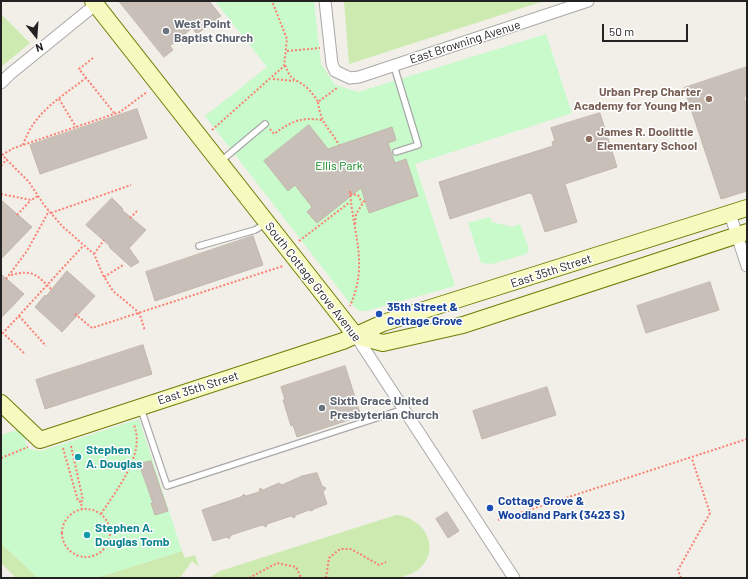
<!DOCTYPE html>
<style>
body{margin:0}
#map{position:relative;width:748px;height:579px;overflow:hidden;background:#f2efe9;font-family:Barlow,sans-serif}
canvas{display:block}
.frame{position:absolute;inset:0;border:2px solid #222;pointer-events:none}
.north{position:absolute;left:16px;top:16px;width:40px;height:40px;-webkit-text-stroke:3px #fff;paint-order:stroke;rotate:163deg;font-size:11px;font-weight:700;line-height:16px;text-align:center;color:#222}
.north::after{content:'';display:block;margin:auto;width:14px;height:18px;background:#222;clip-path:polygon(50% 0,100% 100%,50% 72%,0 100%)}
.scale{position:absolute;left:602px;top:24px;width:86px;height:18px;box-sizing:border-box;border:2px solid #222;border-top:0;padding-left:5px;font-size:12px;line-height:14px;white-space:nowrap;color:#222;-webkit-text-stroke:3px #fff;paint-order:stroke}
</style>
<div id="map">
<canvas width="748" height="579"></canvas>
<div class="frame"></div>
<div class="north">N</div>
<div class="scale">50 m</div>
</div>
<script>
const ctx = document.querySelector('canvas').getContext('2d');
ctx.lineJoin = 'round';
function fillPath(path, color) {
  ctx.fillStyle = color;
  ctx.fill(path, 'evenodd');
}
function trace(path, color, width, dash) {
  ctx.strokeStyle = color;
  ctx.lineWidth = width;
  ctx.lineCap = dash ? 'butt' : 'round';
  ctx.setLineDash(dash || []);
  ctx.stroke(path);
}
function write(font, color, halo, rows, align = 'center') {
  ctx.font = font + ' Barlow,sans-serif';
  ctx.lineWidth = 3;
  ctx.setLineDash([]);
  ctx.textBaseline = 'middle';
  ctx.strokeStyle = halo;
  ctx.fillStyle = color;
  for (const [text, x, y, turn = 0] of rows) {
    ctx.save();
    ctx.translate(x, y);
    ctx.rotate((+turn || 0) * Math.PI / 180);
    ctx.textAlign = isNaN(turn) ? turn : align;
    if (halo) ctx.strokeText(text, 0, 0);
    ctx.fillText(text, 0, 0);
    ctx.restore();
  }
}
fillPath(new Path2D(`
 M 344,1 L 544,1 L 349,64 Z
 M 1,14 L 30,43 L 1,67 Z
 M 396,515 C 424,517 443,549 418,570 C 412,574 405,576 398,578 L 210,577 L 220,571 Z
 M 1,543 L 38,578 L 16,578 L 1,563 Z
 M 182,551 L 185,558 L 195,555 L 199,567 L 192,561 L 180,578 L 96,578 Z`), '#cdebb0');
fillPath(new Path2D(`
 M 215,1 L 314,1 L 321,64 L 335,85 L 358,92 L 546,34 L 572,113 L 415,164 L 455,286 L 366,311 L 359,311 L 349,302 L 205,116 L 267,67 Z
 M 490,217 L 492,222 L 512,227 L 520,224 L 529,249 L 526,254 L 492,264 L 481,263 L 468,223 Z
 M 139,419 L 182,551 L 96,578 L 38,578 L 1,543 L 1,435 L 25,428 L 25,442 L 29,449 L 41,451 Z`), '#c8facc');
const building = new Path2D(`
 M 119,1 L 209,1 L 221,16 L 197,34 L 192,28 L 170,46 L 173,50 L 164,57 Z
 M 747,67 L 747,96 L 744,97 L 747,108 L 747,191 L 721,199 L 684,88 Z
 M 137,109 L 147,138 L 40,174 L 30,145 Z
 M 600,113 L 617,167 L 565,184 L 577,222 L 545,232 L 532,194 L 529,193 L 450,219 L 439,182 L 553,146 L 552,142 L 555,141 L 551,128 Z
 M 309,125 L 328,149 L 392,127 L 396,140 L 388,143 L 395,163 L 406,159 L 418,196 L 369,213 L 361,188 L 317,223 L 307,212 L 312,207 L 295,185 L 288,191 L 264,161 Z
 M 112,198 L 123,209 L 122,210 L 146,230 L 129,248 L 139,262 L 131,267 L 109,247 L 110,246 L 86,225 Z
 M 1,200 L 32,227 L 1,259 Z
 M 253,236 L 263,265 L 155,301 L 146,272 Z
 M 67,271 L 95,296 L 62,332 L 35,307 L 45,295 L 46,296 Z
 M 1,274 L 24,294 L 1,318 Z
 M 710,282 L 719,310 L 646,333 L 637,306 Z
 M 143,345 L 152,374 L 45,409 L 36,380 Z
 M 345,366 L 361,416 L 297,437 L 293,425 L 291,426 L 283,400 L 285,400 L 281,387 Z
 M 547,387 L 556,415 L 482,439 L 473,411 Z
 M 151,461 L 168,511 L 155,515 L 151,503 L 153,503 L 139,464 Z
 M 317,473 L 322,486 L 326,488 L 323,492 L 327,504 L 314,509 L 312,511 L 309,510 L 296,515 L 294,518 L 291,516 L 267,524 L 266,527 L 262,525 L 231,535 L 229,539 L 227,537 L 213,541 L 202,510 L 241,497 L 244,494 L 246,496 L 259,492 L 260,488 L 263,490 L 279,483 L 282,485 L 302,476 Z
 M 447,512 L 459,531 L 448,538 L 436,519 Z`);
fillPath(building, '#c7bfb8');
trace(building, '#c4b6ab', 1);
const lane = new Path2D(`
 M 394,66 L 418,145 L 396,152
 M 221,161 L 265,124
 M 199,246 L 255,230 L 265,224
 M 141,409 L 167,486 L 404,409`);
const street = new Path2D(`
 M 325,1 L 332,64 L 335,71 L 350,78 L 359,77 L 588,1
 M 1,83 L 10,74 L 95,5
 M 730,214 L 747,266
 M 356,336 L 514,578`);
const secondary = new Path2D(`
 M 93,1 L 356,336
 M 356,336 L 383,343 L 463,325 L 747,232
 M 1,403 L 40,440 L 343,341 L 383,323 L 747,208`);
trace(lane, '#a9a9a9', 8);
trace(street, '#a9a9a9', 13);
trace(secondary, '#707d05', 18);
trace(new Path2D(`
 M 287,51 L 320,48
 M 93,58 L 79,69 L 115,114
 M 285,65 C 292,83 294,77 306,87 C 311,91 315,97 318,102 L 337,88
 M 273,79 L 294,81
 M 59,99 L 76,127
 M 318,102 C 321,125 329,127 339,145
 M 270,129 L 274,134 C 292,121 300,117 322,120
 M 212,130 L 284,66 L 287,39 L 272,1
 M 23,145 C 34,112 60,98 86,78
 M 1,154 L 29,182 L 44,205 L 62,226 L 94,254 L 103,275 L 113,291 L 136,310 L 140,315 L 145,331
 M 2,155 L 14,148 L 120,112 L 147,92
 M 1,166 L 7,159
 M 350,191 C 353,235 369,263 350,306
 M 1,194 L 31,200 L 38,196
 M 350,194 L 358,195 L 362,203
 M 51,213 L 131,185
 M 17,215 L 31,200
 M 130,218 L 137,211
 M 355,224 L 356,214 L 365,200
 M 299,241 L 350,202
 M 94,254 L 104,240
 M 11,275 C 33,269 37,275 52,290
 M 104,277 L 123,265
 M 6,279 L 27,251 L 49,211
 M 75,314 L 92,328 L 283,266
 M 19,316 L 46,346
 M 24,353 L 3,333 L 83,246
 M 71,446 L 83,500 L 81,502 L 82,510
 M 63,448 L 78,501 L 81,502
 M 1,458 L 28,447
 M62 533a24 24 0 1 1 48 0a24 24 0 1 1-48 0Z
 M 101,514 C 116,490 146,455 134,425
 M 498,520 L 747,439
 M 249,578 L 277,563 L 296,567 L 301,578
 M 326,578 L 329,558 L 340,549 L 351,549 L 379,565 L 386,562
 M 681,578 L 678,570 L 710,513 L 692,459`), '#fa8072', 2, [2, 2]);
trace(lane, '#fff', 5.5);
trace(street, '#fff', 11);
trace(secondary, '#f7fabf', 16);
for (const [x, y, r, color] of [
 [166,31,4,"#6b7280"],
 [709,99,4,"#8d6e63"],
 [589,139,4,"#8d6e63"],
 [379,314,4,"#1a4fb4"],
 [322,408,4,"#6b7280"],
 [78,457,4,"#0f9aa8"],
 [490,508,4,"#1a4fb4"],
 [87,535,4,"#0f9aa8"]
]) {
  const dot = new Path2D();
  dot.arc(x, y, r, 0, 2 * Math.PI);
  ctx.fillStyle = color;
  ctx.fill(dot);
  trace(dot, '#fff', 1.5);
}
write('bold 12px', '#5b616d', '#fff', [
 ["West Point",174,24],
 ["Baptist Church",174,38],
 ["Sixth Grace United",330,401],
 ["Presbyterian Church",330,415]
], 'left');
write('12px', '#222', '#fff', [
 ["East Browning Avenue",465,42,-18],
 ["East 35th Street",551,271,-18],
 ["South Cottage Grove Avenue",313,282,52],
 ["East 35th Street",198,388,-18]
]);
write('bold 12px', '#785e54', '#fff', [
 ["Urban Prep Charter",701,92],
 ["Academy for Young Men",701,106],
 ["James R. Doolittle",597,132,"left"],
 ["Elementary School",597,146,"left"]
], 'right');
write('12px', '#0c8416', '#fff', [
 ["Ellis Park",339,166]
]);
write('bold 12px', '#164399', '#fff', [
 ["35th Street &",387,307],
 ["Cottage Grove",387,321],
 ["Cottage Grove &",498,501],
 ["Woodland Park (3423 S)",498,515]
], 'left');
write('bold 12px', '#0d838f', '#fff', [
 ["Stephen",86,450],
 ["A. Douglas",86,464],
 ["Stephen A.",95,528],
 ["Douglas Tomb",95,542]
], 'left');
</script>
